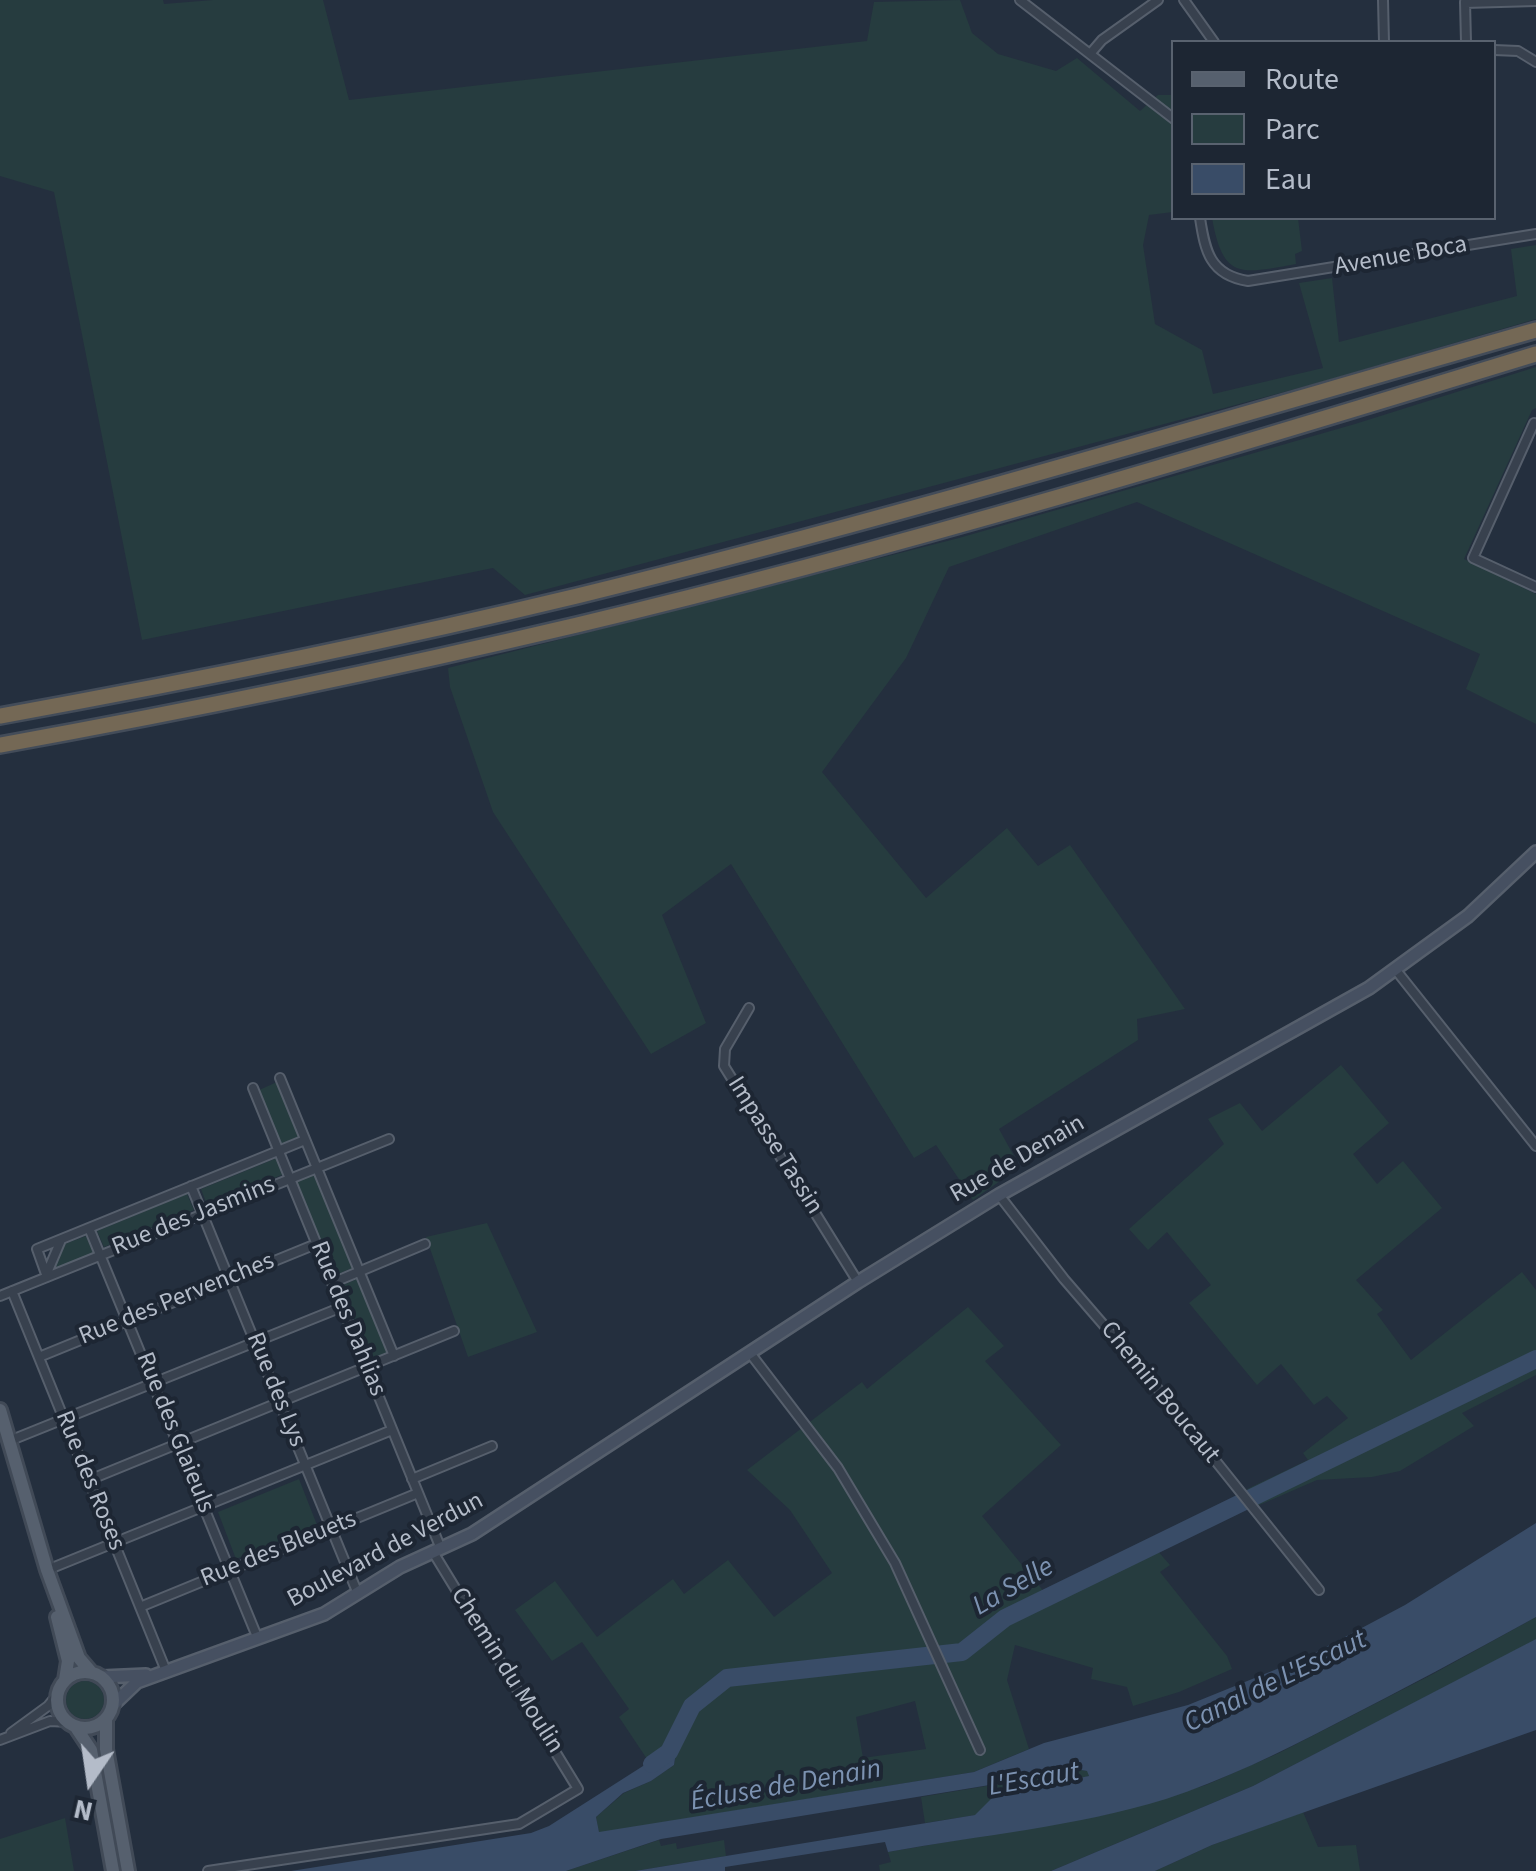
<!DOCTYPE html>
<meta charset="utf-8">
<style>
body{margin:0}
#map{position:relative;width:1536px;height:1871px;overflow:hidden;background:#242f3e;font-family:"Source Sans 3",sans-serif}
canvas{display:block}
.legend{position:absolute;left:1171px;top:40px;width:325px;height:180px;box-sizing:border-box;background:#1d2633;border:2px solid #59626f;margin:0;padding:12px 18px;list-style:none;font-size:30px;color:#b4bcc9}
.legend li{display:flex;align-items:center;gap:20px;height:50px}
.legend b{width:50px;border:2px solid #59626f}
.north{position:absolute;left:40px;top:1731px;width:100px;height:100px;-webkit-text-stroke:8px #1d2633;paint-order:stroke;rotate:193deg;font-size:28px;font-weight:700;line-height:40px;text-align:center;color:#b4bcc9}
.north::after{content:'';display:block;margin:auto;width:35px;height:45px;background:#b4bcc9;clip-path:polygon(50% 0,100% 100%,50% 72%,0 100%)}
</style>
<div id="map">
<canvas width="1536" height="1871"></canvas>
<ul class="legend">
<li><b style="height:12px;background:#56606e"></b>Route</li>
<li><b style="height:28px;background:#263c3f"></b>Parc</li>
<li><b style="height:28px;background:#394c67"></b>Eau</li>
</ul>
<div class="north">N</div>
</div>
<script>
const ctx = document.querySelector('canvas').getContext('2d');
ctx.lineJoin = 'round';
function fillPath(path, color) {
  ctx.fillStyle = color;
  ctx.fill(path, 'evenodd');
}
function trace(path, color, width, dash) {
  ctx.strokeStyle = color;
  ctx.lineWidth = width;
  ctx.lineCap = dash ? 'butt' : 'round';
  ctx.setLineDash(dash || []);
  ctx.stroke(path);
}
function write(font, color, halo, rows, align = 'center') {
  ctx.font = font + ' "Source Sans 3",sans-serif';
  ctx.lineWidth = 8;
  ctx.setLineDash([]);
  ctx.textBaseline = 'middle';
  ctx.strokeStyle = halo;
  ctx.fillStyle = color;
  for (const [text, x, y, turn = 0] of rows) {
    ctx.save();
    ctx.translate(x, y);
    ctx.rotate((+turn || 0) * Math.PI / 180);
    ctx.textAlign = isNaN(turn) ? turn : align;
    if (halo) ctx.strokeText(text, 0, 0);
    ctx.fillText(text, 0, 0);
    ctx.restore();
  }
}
fillPath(new Path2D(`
 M 0,0 L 163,0 L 164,4 L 213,0 L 323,0 L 349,100 L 867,41 L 874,2 L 960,0 L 972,33 L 998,54 L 1056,71 L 1077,58 L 1140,111 L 1158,95 L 1173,95 L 1173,212 L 1149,215 L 1143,245 L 1155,324 L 1202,350 L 1213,394 L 1323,368 L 1299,283 L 1332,278 L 1339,342 L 1517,296 L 1511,249 L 1536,245 L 1536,319 L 1325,381 L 525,595 L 493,568 L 142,640 L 54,192 L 0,176 Z
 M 1212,218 L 1298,218 L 1302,251 L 1295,254 L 1296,264 C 1240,274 1223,280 1212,218 Z
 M 1536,367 L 1536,408 L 1532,410 L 1464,559 L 1536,594 L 1536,724 L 1466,689 L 1480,654 L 1137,502 L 949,567 L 906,658 L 822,772 L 926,898 L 1007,828 L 1038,866 L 1070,845 L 1185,1009 L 1137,1019 L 1138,1040 L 999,1129 L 1020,1167 L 973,1200 L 936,1145 L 914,1158 L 731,864 L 662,915 L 706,1023 L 651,1054 L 493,812 L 450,687 L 448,668 L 959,538 L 1355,424 Z
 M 1341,1065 L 1389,1123 L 1353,1154 L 1377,1184 L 1403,1161 L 1442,1208 L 1356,1280 L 1383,1310 L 1377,1314 L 1411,1360 L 1522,1272 L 1536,1290 L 1536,1375 L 1462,1413 L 1474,1426 L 1400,1471 L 1372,1477 L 1317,1480 L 1257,1506 L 1247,1489 L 1308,1460 L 1303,1453 L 1348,1418 L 1327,1396 L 1314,1405 L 1281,1364 L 1257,1385 L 1189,1303 L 1211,1285 L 1167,1232 L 1148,1250 L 1129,1229 L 1224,1144 L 1208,1119 L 1240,1103 L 1262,1131 Z
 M 277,1082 L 301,1136 L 281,1145 L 257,1091 Z
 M 277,1158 L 284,1174 L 207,1205 L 201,1189 Z
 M 314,1173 L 353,1268 L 335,1275 L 295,1181 Z
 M 187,1194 L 194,1210 L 104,1247 L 97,1231 Z
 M 487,1223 L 537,1332 L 468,1357 L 426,1237 Z
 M 86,1236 L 94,1254 L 51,1272 L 62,1245 Z
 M 357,1279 L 388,1353 L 369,1360 L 338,1287 Z
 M 968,1307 L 1004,1346 L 985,1361 L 1061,1445 L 982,1516 L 1045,1593 L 1149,1541 L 1170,1565 L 1160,1572 L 1227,1656 L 1232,1669 L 1179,1692 L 1133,1706 L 1127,1687 L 1091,1679 L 1093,1668 L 1015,1645 L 1007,1680 L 1029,1749 L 974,1772 L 599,1833 L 596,1817 L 624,1793 L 651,1781 L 674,1765 L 676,1753 L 665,1752 L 649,1762 L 619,1717 L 629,1709 L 582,1642 L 552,1661 L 515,1610 L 555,1581 L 597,1637 L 673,1579 L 684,1594 L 728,1560 L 774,1617 L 832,1573 L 790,1510 L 747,1470 L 862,1382 L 867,1389 ZM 915,1701 L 926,1749 L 863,1758 L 856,1717 Z
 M 299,1479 L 317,1525 L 236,1559 L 218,1512 Z
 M 1536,1617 L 1536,1639 L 1524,1646 L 1253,1786 L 1051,1871 L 880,1871 L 879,1865 L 891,1862 L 888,1852 L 1104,1815 L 1206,1785 L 1279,1753 L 1433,1674 Z
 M66 1700a19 19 0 1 1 38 0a19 19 0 1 1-38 0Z
 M 1081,1770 L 1088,1771 L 1089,1776 L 976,1815 L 925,1823 L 921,1797 Z
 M 1303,1812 L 1318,1847 L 1356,1845 L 1360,1871 L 1155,1871 L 1212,1845 Z
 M 65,1818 L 74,1871 L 0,1871 L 0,1839 Z
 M 659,1840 L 661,1846 L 676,1843 L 677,1849 L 724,1840 L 726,1856 L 635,1871 L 566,1871 Z`), '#263c3f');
fillPath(new Path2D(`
 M 1536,1523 L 1536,1617 C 1469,1654 1402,1690 1333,1725 C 1279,1753 1224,1780 1166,1799 C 1076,1827 980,1835 888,1852 L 885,1842 L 725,1867 L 725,1871 L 635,1871 L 975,1815 L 995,1795 L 1089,1776 L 1087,1771 L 1081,1770 L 661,1839 L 566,1871 L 291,1871 L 531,1833 L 549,1826 L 665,1752 L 676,1752 L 674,1765 L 651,1781 L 623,1793 L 596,1817 L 599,1832 L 974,1772 L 1044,1743 L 1188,1705 L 1309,1656 L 1405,1605 Z
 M 1536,1639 L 1536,1730 L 1212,1845 L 1155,1871 L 1051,1871 L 1253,1786 Z`), '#394c67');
trace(new Path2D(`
 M 652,1764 L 669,1752 L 692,1706 L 727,1678 L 962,1652 L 1005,1618 L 1536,1359`), '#394c67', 18);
const street = new Path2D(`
 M 1020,0 L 1174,119
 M 1184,0 L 1214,42
 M 1383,0 L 1384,42
 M 1465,2 L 1466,42
 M 1465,3 L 1536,1
 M 1494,50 L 1518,51 L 1536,62
 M 1090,54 L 1102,40 L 1158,0
 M 1200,218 C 1205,251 1210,275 1248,281 L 1536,234
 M 1534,423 L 1473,558 L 1536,587
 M 1395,969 L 1536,1146
 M 749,1008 L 725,1049 L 724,1066 L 858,1282
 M 280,1078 L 394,1356
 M 253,1088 L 441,1549
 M 191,1186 L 358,1594
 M 999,1195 L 1064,1279 L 1146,1374 L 1319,1590
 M 89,1228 L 258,1639
 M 47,1273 L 61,1240
 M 47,1277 L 37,1249 L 305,1140
 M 332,1283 L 425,1244
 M 12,1291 L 166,1671
 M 0,1296 L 389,1139
 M 750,1353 L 838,1468 L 895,1563 L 980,1750
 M 39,1357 L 316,1244
 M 9,1441 L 342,1307
 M 412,1479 L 492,1446
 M 89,1480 L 454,1331
 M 47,1570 L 392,1430
 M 140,1607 L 418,1493
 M 11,1733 L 48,1706 L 57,1695
 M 0,1740 L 50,1721 L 69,1722
 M 208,1871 L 519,1824 L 578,1789 L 433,1552`);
const secondary = new Path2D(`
 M 102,1677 L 146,1675
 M 114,1704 L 137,1682 L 324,1614 L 400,1567 L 472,1534 L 858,1282 L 999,1195 L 1369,988 L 1468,916 L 1536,852`);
const primary = new Path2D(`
 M 0,1410 L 47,1570 L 79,1658 L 91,1672
 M 57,1617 L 68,1661 L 65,1680
 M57 1700a28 28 0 1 1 56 0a28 28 0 1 1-56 0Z
 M 106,1719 L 106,1749 L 128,1871
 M 75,1726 L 91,1750 L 113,1871`);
const highway = new Path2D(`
 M 0,716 C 193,681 386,642 577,596 C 899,517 1217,421 1536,330
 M 0,745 C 194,710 386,670 577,625 C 900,548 1219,451 1536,354`);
trace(street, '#565f6c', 12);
trace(secondary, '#565f6c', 16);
trace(primary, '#414a57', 18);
trace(highway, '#434c59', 20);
trace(street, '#38414e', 8);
trace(secondary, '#465061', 11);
trace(primary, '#56606e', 12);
trace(highway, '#746855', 15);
write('25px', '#b4bcc9', '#1d2633', [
 ["Avenue Boca",1401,257,-10],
 ["Impasse Tassin",774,1146,58],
 ["Rue de Denain",1018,1160,-30],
 ["Rue des Jasmins",194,1217,-22],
 ["Rue des Pervenches",177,1300,-22],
 ["Rue des Dahlias",347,1319,68],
 ["Rue des Lys",275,1390,68],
 ["Chemin Boucaut",1159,1393,51],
 ["Rue des Glaieuls",174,1433,68],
 ["Rue des Roses",89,1481,68],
 ["Rue des Bleuets",279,1550,-22],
 ["Boulevard de Verdun",386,1551,-28],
 ["Chemin du Moulin",506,1671,58]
]);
write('italic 28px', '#7c92b1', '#1d2633', [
 ["La Selle",1014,1588,-30],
 ["Canal de L'Escaut",1276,1683,-26],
 ["L'Escaut",1034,1781,-10],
 ["Écluse de Denain",786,1787,-10]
]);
</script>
